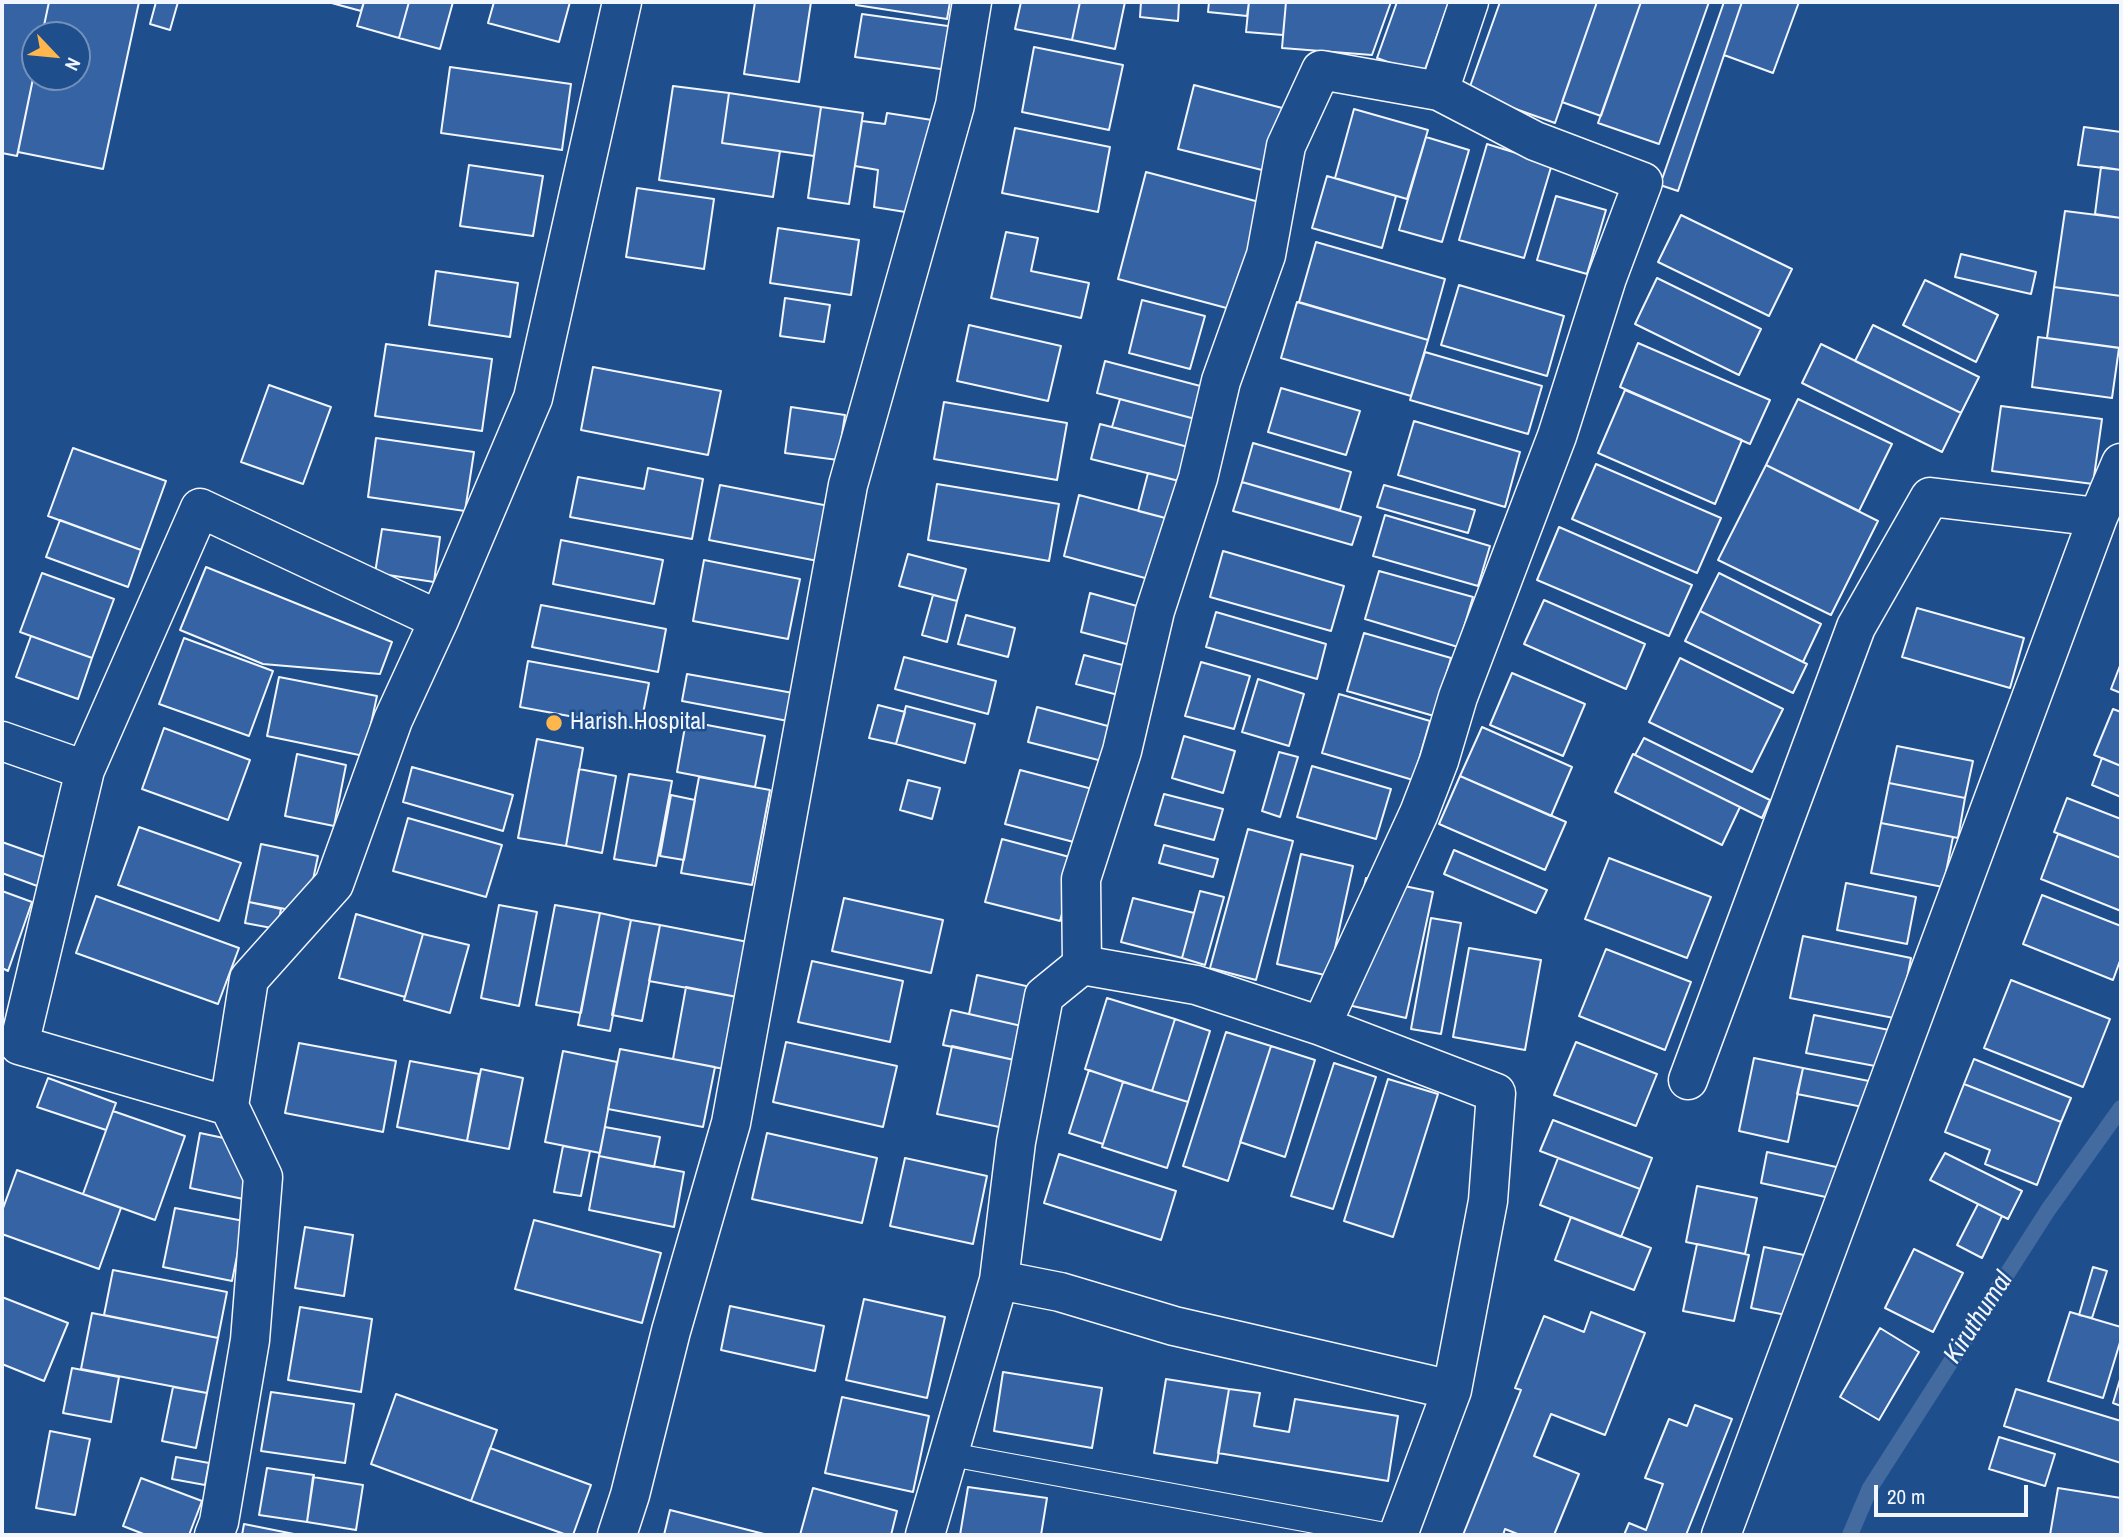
<!DOCTYPE html>
<style>
body{margin:0}
#map{position:relative;width:2123px;height:1537px;overflow:hidden;background:#1f4e8c;font-family:"Archivo Narrow",sans-serif}
canvas{display:block}
.frame{position:absolute;inset:0;border:4px solid #f2f6ff;pointer-events:none}
.north{position:absolute;left:21px;top:21px;width:70px;height:70px;box-sizing:border-box;background:#1f4e8c;border:2px solid #7391ba;border-radius:50%;rotate:116deg;font-size:19px;font-weight:700;line-height:28px;text-align:center;color:#f2f6ff}
.north::after{content:'';display:block;margin:auto;width:24px;height:32px;background:#ffb74d;clip-path:polygon(50% 0,100% 100%,50% 72%,0 100%)}
.scale{position:absolute;left:1874px;top:1485px;width:154px;height:32px;box-sizing:border-box;border:4px solid #f2f6ff;border-top:0;padding-left:9px;font-size:21px;line-height:24px;white-space:nowrap;color:#f2f6ff;-webkit-text-stroke:5px #1f4e8c;paint-order:stroke}
</style>
<div id="map">
<canvas width="2123" height="1537"></canvas>
<div class="frame"></div>
<div class="north">N</div>
<div class="scale">20 m</div>
</div>
<script>
const ctx = document.querySelector('canvas').getContext('2d');
ctx.lineJoin = 'round';
function trace(path, color, width, dash) {
  ctx.strokeStyle = color;
  ctx.lineWidth = width;
  ctx.lineCap = dash ? 'butt' : 'round';
  ctx.setLineDash(dash || []);
  ctx.stroke(path);
}
function fillPath(path, color) {
  ctx.fillStyle = color;
  ctx.fill(path, 'evenodd');
}
function write(font, color, halo, rows, align = 'center') {
  ctx.font = font + ' "Archivo Narrow",sans-serif';
  ctx.lineWidth = 5;
  ctx.setLineDash([]);
  ctx.textBaseline = 'middle';
  ctx.strokeStyle = halo;
  ctx.fillStyle = color;
  for (const [text, x, y, turn = 0] of rows) {
    ctx.save();
    ctx.translate(x, y);
    ctx.rotate((+turn || 0) * Math.PI / 180);
    ctx.textAlign = isNaN(turn) ? turn : align;
    if (halo) ctx.strokeText(text, 0, 0);
    ctx.fillText(text, 0, 0);
    ctx.restore();
  }
}
trace(new Path2D(`
 M 1850,1535 L 1870,1488 L 2048,1210 L 2121,1108`), '#446ba0', 16);
const building = new Path2D(`
 M 2,2 L 49,2 L 42,35 L 35,35 L 35,69 L 17,156 L 2,153 Z
 M 49,2 L 139,2 L 103,169 L 18,152 L 35,69 L 35,77 L 77,77 L 77,35 L 42,35 Z
 M 156,2 L 178,2 L 170,30 L 150,24 Z
 M 328,2 L 364,2 L 361,11 Z
 M 364,2 L 409,2 L 399,38 L 357,26 Z
 M 409,2 L 453,2 L 440,49 L 399,38 Z
 M 494,2 L 570,2 L 559,42 L 488,23 Z
 M 755,2 L 811,2 L 799,82 L 744,74 Z
 M 856,2 L 950,2 L 947,19 L 856,5 Z
 M 1021,2 L 1080,2 L 1072,40 L 1015,29 Z
 M 1080,2 L 1125,2 L 1115,49 L 1072,40 Z
 M 1141,2 L 1179,2 L 1178,21 L 1140,17 Z
 M 1209,2 L 1249,2 L 1247,16 L 1208,12 Z
 M 1249,2 L 1286,2 L 1283,35 L 1246,32 Z
 M 1286,2 L 1391,2 L 1372,55 L 1282,48 Z
 M 1397,2 L 1449,2 L 1423,75 L 1377,58 Z
 M 1500,2 L 1597,2 L 1555,123 L 1468,92 Z
 M 1597,2 L 1641,2 L 1601,116 L 1562,102 Z
 M 1641,2 L 1709,2 L 1659,144 L 1598,123 Z
 M 1724,2 L 1742,2 L 1678,191 L 1660,185 Z
 M 1742,2 L 1799,2 L 1773,73 L 1724,55 Z
 M 862,14 L 962,28 L 955,71 L 855,57 Z
 M 1034,47 L 1123,65 L 1109,130 L 1022,112 Z
 M 450,67 L 571,84 L 562,150 L 441,133 Z
 M 1194,85 L 1290,110 L 1274,173 L 1178,149 Z
 M 673,86 L 729,93 L 722,143 L 780,151 L 773,197 L 659,180 Z
 M 729,93 L 821,107 L 814,156 L 722,143 Z
 M 821,107 L 863,113 L 849,204 L 808,198 Z
 M 1354,109 L 1428,130 L 1407,199 L 1335,178 Z
 M 887,113 L 932,120 L 918,214 L 874,207 L 878,170 L 855,166 L 862,121 L 885,124 Z
 M 2084,127 L 2121,132 L 2121,170 L 2078,165 Z
 M 1015,128 L 1110,147 L 1098,212 L 1002,193 Z
 M 1426,137 L 1469,150 L 1442,242 L 1399,230 Z
 M 1487,144 L 1552,164 L 1524,258 L 1459,240 Z
 M 469,165 L 543,176 L 533,236 L 460,226 Z
 M 2101,167 L 2121,170 L 2121,218 L 2095,214 Z
 M 1146,172 L 1263,203 L 1234,310 L 1118,279 Z
 M 1327,176 L 1396,196 L 1382,248 L 1312,228 Z
 M 637,188 L 714,199 L 704,269 L 626,257 Z
 M 1556,196 L 1606,210 L 1587,274 L 1537,260 Z
 M 2065,211 L 2121,218 L 2121,296 L 2054,287 Z
 M 1681,215 L 1792,269 L 1769,316 L 1658,262 Z
 M 778,228 L 859,240 L 851,295 L 770,283 Z
 M 1006,232 L 1038,238 L 1031,271 L 1089,283 L 1081,318 L 991,298 Z
 M 1316,242 L 1445,279 L 1428,340 L 1299,302 Z
 M 1961,254 L 2036,272 L 2031,294 L 1955,277 Z
 M 436,271 L 518,283 L 510,337 L 429,325 Z
 M 1657,278 L 1761,329 L 1739,375 L 1635,324 Z
 M 1925,280 L 1998,315 L 1976,362 L 1903,325 Z
 M 1459,285 L 1564,316 L 1547,376 L 1441,345 Z
 M 2054,287 L 2121,296 L 2121,348 L 2047,338 Z
 M 785,298 L 830,305 L 824,342 L 780,336 Z
 M 1142,300 L 1205,316 L 1190,369 L 1129,353 Z
 M 1297,302 L 1428,340 L 1411,396 L 1281,358 Z
 M 969,325 L 1061,346 L 1048,401 L 957,381 Z
 M 1873,325 L 1979,377 L 1961,413 L 1855,361 Z
 M 2038,337 L 2119,348 L 2112,398 L 2032,387 Z
 M 1638,343 L 1770,400 L 1750,444 L 1620,387 Z
 M 386,344 L 492,359 L 482,431 L 375,416 Z
 M 1821,344 L 1961,413 L 1942,452 L 1802,383 Z
 M 1425,352 L 1542,386 L 1528,434 L 1410,400 Z
 M 1105,361 L 1208,388 L 1199,420 L 1097,393 Z
 M 593,367 L 721,391 L 708,455 L 581,430 Z
 M 269,385 L 331,407 L 303,484 L 241,462 Z
 M 1281,388 L 1360,411 L 1346,455 L 1268,432 Z
 M 1625,390 L 1742,440 L 1715,504 L 1598,453 Z
 M 1120,399 L 1199,420 L 1192,448 L 1112,427 Z
 M 1798,399 L 1892,444 L 1859,511 L 1766,465 Z
 M 944,402 L 1067,423 L 1057,480 L 934,459 Z
 M 2001,406 L 2102,419 L 2093,484 L 1992,471 Z
 M 791,407 L 845,415 L 838,460 L 785,453 Z
 M 1414,421 L 1520,452 L 1505,507 L 1398,475 Z
 M 1100,424 L 1192,448 L 1183,482 L 1091,459 Z
 M 376,438 L 474,452 L 465,511 L 368,497 Z
 M 1253,443 L 1351,472 L 1340,510 L 1242,482 Z
 M 73,448 L 166,481 L 141,550 L 48,516 Z
 M 1596,464 L 1721,518 L 1697,573 L 1572,519 Z
 M 1766,465 L 1878,521 L 1831,615 L 1718,560 Z
 M 648,468 L 703,479 L 692,539 L 570,517 L 578,477 L 644,489 Z
 M 1148,473 L 1183,482 L 1173,520 L 1138,511 Z
 M 1242,482 L 1361,517 L 1352,545 L 1233,511 Z
 M 937,484 L 1059,504 L 1049,561 L 928,540 Z
 M 720,485 L 834,507 L 823,562 L 709,540 Z
 M 1384,485 L 1475,510 L 1468,533 L 1377,507 Z
 M 1079,495 L 1173,520 L 1156,581 L 1064,556 Z
 M 1385,515 L 1490,546 L 1478,586 L 1373,556 Z
 M 60,520 L 141,550 L 128,587 L 46,557 Z
 M 1559,527 L 1692,585 L 1669,636 L 1537,580 Z
 M 382,529 L 440,537 L 434,582 L 375,573 Z
 M 561,540 L 663,560 L 654,604 L 553,584 Z
 M 1223,551 L 1344,586 L 1331,631 L 1210,597 Z
 M 908,554 L 966,569 L 957,601 L 899,586 Z
 M 704,560 L 800,579 L 788,639 L 693,621 Z
 M 206,567 L 392,642 L 380,674 L 263,664 L 180,630 Z
 M 1379,571 L 1473,597 L 1458,647 L 1365,619 Z
 M 42,573 L 114,599 L 92,658 L 20,632 Z
 M 1719,573 L 1821,624 L 1803,662 L 1700,611 Z
 M 1090,593 L 1155,611 L 1145,649 L 1081,632 Z
 M 933,595 L 957,601 L 947,642 L 922,635 Z
 M 1544,600 L 1645,644 L 1626,689 L 1524,644 Z
 M 541,605 L 666,629 L 658,672 L 532,647 Z
 M 1917,608 L 2024,638 L 2010,688 L 1902,657 Z
 M 1700,611 L 1807,664 L 1793,693 L 1685,641 Z
 M 1216,612 L 1326,644 L 1317,679 L 1206,647 Z
 M 966,615 L 1015,628 L 1008,657 L 958,644 Z
 M 1364,633 L 1451,658 L 1434,716 L 1347,691 Z
 M 31,636 L 92,658 L 78,699 L 16,677 Z
 M 184,638 L 273,671 L 249,736 L 159,704 Z
 M 1084,655 L 1130,667 L 1122,696 L 1076,684 Z
 M 904,657 L 996,681 L 988,714 L 895,689 Z
 M 1680,658 L 1783,709 L 1752,772 L 1649,722 Z
 M 528,661 L 649,683 L 640,729 L 520,707 Z
 M 1201,662 L 1250,676 L 1234,729 L 1185,716 Z
 M 2121,663 L 2121,693 L 2111,689 Z
 M 1512,673 L 1585,704 L 1563,756 L 1490,725 Z
 M 687,674 L 793,693 L 788,721 L 682,701 Z
 M 279,677 L 377,696 L 364,756 L 267,736 Z
 M 1258,679 L 1304,694 L 1289,746 L 1242,732 Z
 M 1339,694 L 1430,721 L 1413,780 L 1322,753 Z
 M 878,705 L 905,712 L 896,744 L 869,738 Z
 M 906,706 L 975,724 L 965,763 L 896,744 Z
 M 1037,707 L 1119,729 L 1110,763 L 1028,742 Z
 M 2113,709 L 2121,712 L 2121,766 L 2094,755 Z
 M 686,721 L 765,736 L 755,787 L 677,772 Z
 M 1482,727 L 1572,767 L 1551,816 L 1460,776 Z
 M 164,728 L 250,760 L 228,820 L 142,789 Z
 M 1184,736 L 1235,751 L 1223,793 L 1172,778 Z
 M 1644,738 L 1770,800 L 1762,818 L 1635,755 Z
 M 537,739 L 583,748 L 566,846 L 518,838 Z
 M 1897,746 L 1973,761 L 1965,798 L 1889,783 Z
 M 1279,752 L 1298,757 L 1280,817 L 1262,811 Z
 M 297,754 L 346,765 L 334,826 L 285,816 Z
 M 1633,754 L 1740,807 L 1722,845 L 1615,792 Z
 M 2102,758 L 2121,766 L 2121,797 L 2092,785 Z
 M 1312,766 L 1391,789 L 1376,839 L 1297,817 Z
 M 412,767 L 513,795 L 503,831 L 403,802 Z
 M 579,769 L 616,776 L 602,853 L 566,846 Z
 M 1020,770 L 1100,791 L 1085,845 L 1005,824 Z
 M 629,774 L 672,781 L 656,866 L 614,859 Z
 M 1460,776 L 1566,822 L 1545,870 L 1439,824 Z
 M 699,777 L 770,790 L 752,885 L 681,873 Z
 M 908,780 L 940,788 L 932,819 L 900,810 Z
 M 1889,783 L 1965,798 L 1958,838 L 1881,823 Z
 M 1164,794 L 1223,809 L 1214,840 L 1155,825 Z
 M 671,795 L 695,800 L 684,860 L 660,856 Z
 M 2067,798 L 2121,819 L 2121,858 L 2054,832 Z
 M 408,818 L 502,845 L 486,897 L 393,871 Z
 M 1881,823 L 1953,837 L 1943,887 L 1871,873 Z
 M 139,827 L 241,863 L 219,921 L 118,885 Z
 M 1248,829 L 1293,841 L 1256,980 L 1210,968 Z
 M 2058,834 L 2121,858 L 2121,911 L 2041,879 Z
 M 1002,839 L 1077,859 L 1060,921 L 985,902 Z
 M 2,842 L 50,859 L 40,887 L 2,873 Z
 M 261,844 L 318,856 L 306,913 L 249,902 Z
 M 1164,845 L 1218,859 L 1213,877 L 1159,863 Z
 M 1454,850 L 1547,890 L 1536,913 L 1444,874 Z
 M 1301,854 L 1353,866 L 1329,976 L 1277,964 Z
 M 1609,858 L 1711,897 L 1687,958 L 1585,919 Z
 M 1366,878 L 1433,892 L 1406,1018 L 1339,1003 Z
 M 1846,883 L 1916,897 L 1907,944 L 1837,930 Z
 M 2,891 L 32,902 L 8,971 L 2,968 Z
 M 1200,891 L 1224,897 L 1205,965 L 1182,958 Z
 M 2042,895 L 2121,926 L 2121,958 L 2113,980 L 2023,944 Z
 M 96,896 L 239,948 L 218,1004 L 76,953 Z
 M 844,898 L 943,920 L 931,973 L 832,951 Z
 M 1133,898 L 1194,913 L 1182,958 L 1121,942 Z
 M 249,902 L 281,909 L 277,929 L 245,923 Z
 M 499,905 L 537,912 L 519,1006 L 481,998 Z
 M 555,905 L 600,913 L 581,1013 L 536,1005 Z
 M 600,913 L 631,920 L 610,1031 L 578,1025 Z
 M 356,914 L 423,934 L 405,997 L 339,978 Z
 M 1431,918 L 1461,923 L 1441,1034 L 1411,1029 Z
 M 631,920 L 660,925 L 642,1021 L 612,1015 Z
 M 660,925 L 748,942 L 737,997 L 649,981 Z
 M 423,934 L 469,945 L 450,1013 L 404,1000 Z
 M 1803,936 L 1911,958 L 1899,1019 L 1790,998 Z
 M 1469,948 L 1541,960 L 1525,1050 L 1453,1037 Z
 M 1606,949 L 1691,982 L 1665,1050 L 1579,1016 Z
 M 812,961 L 903,981 L 890,1042 L 798,1022 Z
 M 977,975 L 1035,988 L 1026,1027 L 969,1014 Z
 M 2011,980 L 2110,1019 L 2083,1087 L 1984,1048 Z
 M 686,987 L 737,997 L 724,1069 L 673,1059 Z
 M 1107,998 L 1175,1019 L 1152,1091 L 1085,1069 Z
 M 951,1010 L 1026,1027 L 1019,1061 L 943,1045 Z
 M 1814,1015 L 1899,1032 L 1891,1069 L 1806,1053 Z
 M 1175,1019 L 1210,1031 L 1188,1102 L 1152,1091 Z
 M 1226,1032 L 1271,1046 L 1228,1181 L 1183,1166 Z
 M 786,1042 L 897,1066 L 883,1127 L 773,1102 Z
 M 1576,1042 L 1657,1074 L 1636,1126 L 1554,1095 Z
 M 299,1043 L 396,1061 L 383,1132 L 285,1113 Z
 M 952,1046 L 1019,1061 L 1004,1128 L 937,1114 Z
 M 1271,1046 L 1315,1060 L 1285,1157 L 1240,1142 Z
 M 620,1049 L 715,1067 L 703,1127 L 608,1109 Z
 M 563,1051 L 617,1062 L 600,1153 L 545,1142 Z
 M 1754,1058 L 1803,1068 L 1788,1142 L 1739,1131 Z
 M 1974,1059 L 2071,1098 L 2061,1122 L 1964,1084 Z
 M 410,1061 L 479,1074 L 467,1141 L 397,1127 Z
 M 1334,1063 L 1376,1077 L 1333,1209 L 1291,1196 Z
 M 1803,1068 L 1874,1082 L 1868,1108 L 1797,1094 Z
 M 481,1069 L 523,1078 L 509,1149 L 467,1141 Z
 M 1089,1070 L 1123,1082 L 1103,1144 L 1069,1133 Z
 M 48,1078 L 116,1103 L 106,1130 L 37,1107 Z
 M 1388,1079 L 1438,1094 L 1393,1237 L 1344,1221 Z
 M 1123,1082 L 1188,1102 L 1167,1168 L 1102,1147 Z
 M 1964,1084 L 2061,1122 L 2037,1185 L 1985,1164 L 1990,1150 L 1945,1132 Z
 M 113,1111 L 185,1136 L 155,1220 L 83,1194 Z
 M 1553,1120 L 1652,1158 L 1640,1189 L 1540,1151 Z
 M 605,1127 L 660,1137 L 654,1167 L 599,1156 Z
 M 200,1133 L 233,1140 L 253,1201 L 190,1188 Z
 M 767,1133 L 877,1158 L 862,1223 L 752,1199 Z
 M 563,1146 L 590,1151 L 581,1196 L 554,1192 Z
 M 1767,1152 L 1841,1168 L 1835,1199 L 1761,1183 Z
 M 1945,1153 L 2022,1191 L 2008,1219 L 1930,1180 Z
 M 1059,1154 L 1176,1191 L 1161,1240 L 1044,1203 Z
 M 599,1156 L 684,1172 L 674,1227 L 589,1210 Z
 M 905,1158 L 987,1176 L 973,1244 L 890,1226 Z
 M 1558,1158 L 1640,1189 L 1621,1237 L 1540,1205 Z
 M 17,1170 L 121,1208 L 99,1269 L 2,1234 L 2,1211 Z
 M 1697,1186 L 1757,1198 L 1745,1254 L 1686,1242 Z
 M 1978,1204 L 2002,1216 L 1982,1258 L 1957,1245 Z
 M 175,1208 L 244,1221 L 232,1281 L 163,1267 Z
 M 1571,1217 L 1651,1248 L 1634,1290 L 1555,1260 Z
 M 534,1220 L 661,1253 L 642,1323 L 515,1289 Z
 M 305,1227 L 353,1235 L 344,1296 L 295,1288 Z
 M 1697,1244 L 1749,1255 L 1734,1321 L 1683,1311 Z
 M 1764,1247 L 1804,1255 L 1791,1316 L 1751,1308 Z
 M 1914,1249 L 1963,1273 L 1933,1332 L 1885,1308 Z
 M 2093,1267 L 2107,1271 L 2092,1318 L 2079,1315 Z
 M 113,1270 L 227,1292 L 218,1338 L 104,1315 Z
 M 2,1297 L 68,1323 L 44,1381 L 2,1364 Z
 M 864,1299 L 945,1317 L 927,1398 L 846,1380 Z
 M 730,1306 L 824,1326 L 815,1371 L 721,1350 Z
 M 300,1307 L 372,1319 L 361,1392 L 288,1380 Z
 M 1591,1312 L 1645,1333 L 1605,1435 L 1551,1414 L 1534,1456 L 1579,1474 L 1554,1535 L 1520,1535 L 1505,1529 L 1503,1535 L 1463,1535 L 1521,1390 L 1515,1388 L 1544,1316 L 1584,1332 Z
 M 2070,1312 L 2121,1327 L 2121,1339 L 2103,1398 L 2048,1381 Z
 M 92,1313 L 218,1338 L 207,1393 L 81,1369 Z
 M 1880,1328 L 1919,1352 L 1879,1420 L 1840,1397 Z
 M 72,1368 L 119,1377 L 111,1422 L 63,1413 Z
 M 1003,1372 L 1102,1388 L 1092,1448 L 994,1431 Z
 M 2121,1376 L 2121,1406 L 2113,1403 Z
 M 1166,1379 L 1229,1389 L 1217,1463 L 1154,1453 Z
 M 173,1387 L 207,1393 L 196,1448 L 162,1441 Z
 M 1229,1389 L 1260,1393 L 1254,1426 L 1289,1432 L 1295,1399 L 1398,1416 L 1388,1481 L 1218,1453 Z
 M 2016,1389 L 2121,1421 L 2121,1463 L 2004,1426 Z
 M 271,1392 L 354,1404 L 345,1463 L 261,1451 Z
 M 396,1394 L 497,1430 L 471,1501 L 371,1464 Z
 M 842,1397 L 929,1416 L 913,1492 L 825,1473 Z
 M 1695,1405 L 1732,1419 L 1686,1535 L 1624,1535 L 1629,1523 L 1646,1530 L 1663,1484 L 1645,1478 L 1669,1419 L 1687,1426 Z
 M 50,1431 L 90,1439 L 75,1515 L 36,1508 Z
 M 1999,1437 L 2055,1454 L 2045,1486 L 1989,1469 Z
 M 490,1448 L 591,1485 L 573,1535 L 567,1535 L 471,1501 Z
 M 176,1457 L 209,1463 L 205,1485 L 172,1479 Z
 M 267,1468 L 314,1475 L 307,1522 L 259,1515 Z
 M 313,1477 L 363,1485 L 356,1530 L 307,1522 Z
 M 141,1478 L 202,1501 L 189,1535 L 146,1535 L 123,1526 Z
 M 968,1487 L 1047,1498 L 1041,1535 L 960,1535 Z
 M 813,1488 L 897,1511 L 891,1535 L 800,1535 Z
 M 2058,1488 L 2121,1498 L 2121,1535 L 2050,1535 Z
 M 670,1510 L 768,1535 L 664,1535 Z
 M 244,1524 L 299,1535 L 242,1535 Z`);
fillPath(building, '#3563a3');
trace(building, '#f2f6ff', 2);
const lane = new Path2D(`
 M 948,1454 L 1388,1535`);
const street = new Path2D(`
 M 2,741 L 85,770
 M 1082,965 L 1196,985 L 1321,1026 L 1496,1093 L 1488,1201 L 1452,1390
 M 1321,1026 L 1419,813 L 1439,761 L 1458,697 L 1557,436 L 1607,278 L 1643,182 L 1535,141 L 1439,91 L 1469,2
 M 1688,1080 L 1856,627 L 1930,497 L 2098,517
 M 229,1106 L 19,1045 L 85,770 L 200,508 L 439,620
 M 999,1280 L 1060,1292 L 1174,1326 L 1452,1390 L 1398,1535
 M 214,1535 L 219,1522 L 250,1340 L 263,1177 L 229,1106 L 249,979 L 334,884 L 393,720 L 439,620 L 533,398 L 622,2
 M 617,1535 L 630,1495 L 671,1331 L 731,1123 L 848,485 L 955,105 L 972,2
 M 925,1535 L 999,1280 L 1016,1142 L 1044,996 L 1082,965 L 1081,879 L 1122,751 L 1155,611 L 1198,478 L 1221,381 L 1266,255 L 1286,146 L 1321,70 L 1439,91
 M 1721,1535 L 2098,517 L 2121,463`);
trace(lane, '#f2f6ff', 25);
trace(street, '#f2f6ff', 41);
trace(lane, '#1f4e8c', 23);
trace(street, '#1f4e8c', 38);
for (const [x, y, r, color] of [
 [554,723,9,"#ffb74d"]
]) {
  const dot = new Path2D();
  dot.arc(x, y, r, 0, 2 * Math.PI);
  ctx.fillStyle = color;
  ctx.fill(dot);
  trace(dot, '#1f4e8c', 2.5);
}
write('24px', '#f2f6ff', '#1f4e8c', [
 ["Harish Hospital",570,723]
], 'left');
write('italic 26px', '#f2f6ff', '#1f4e8c', [
 ["Kiruthumal",1979,1318,-57]
]);
</script>
